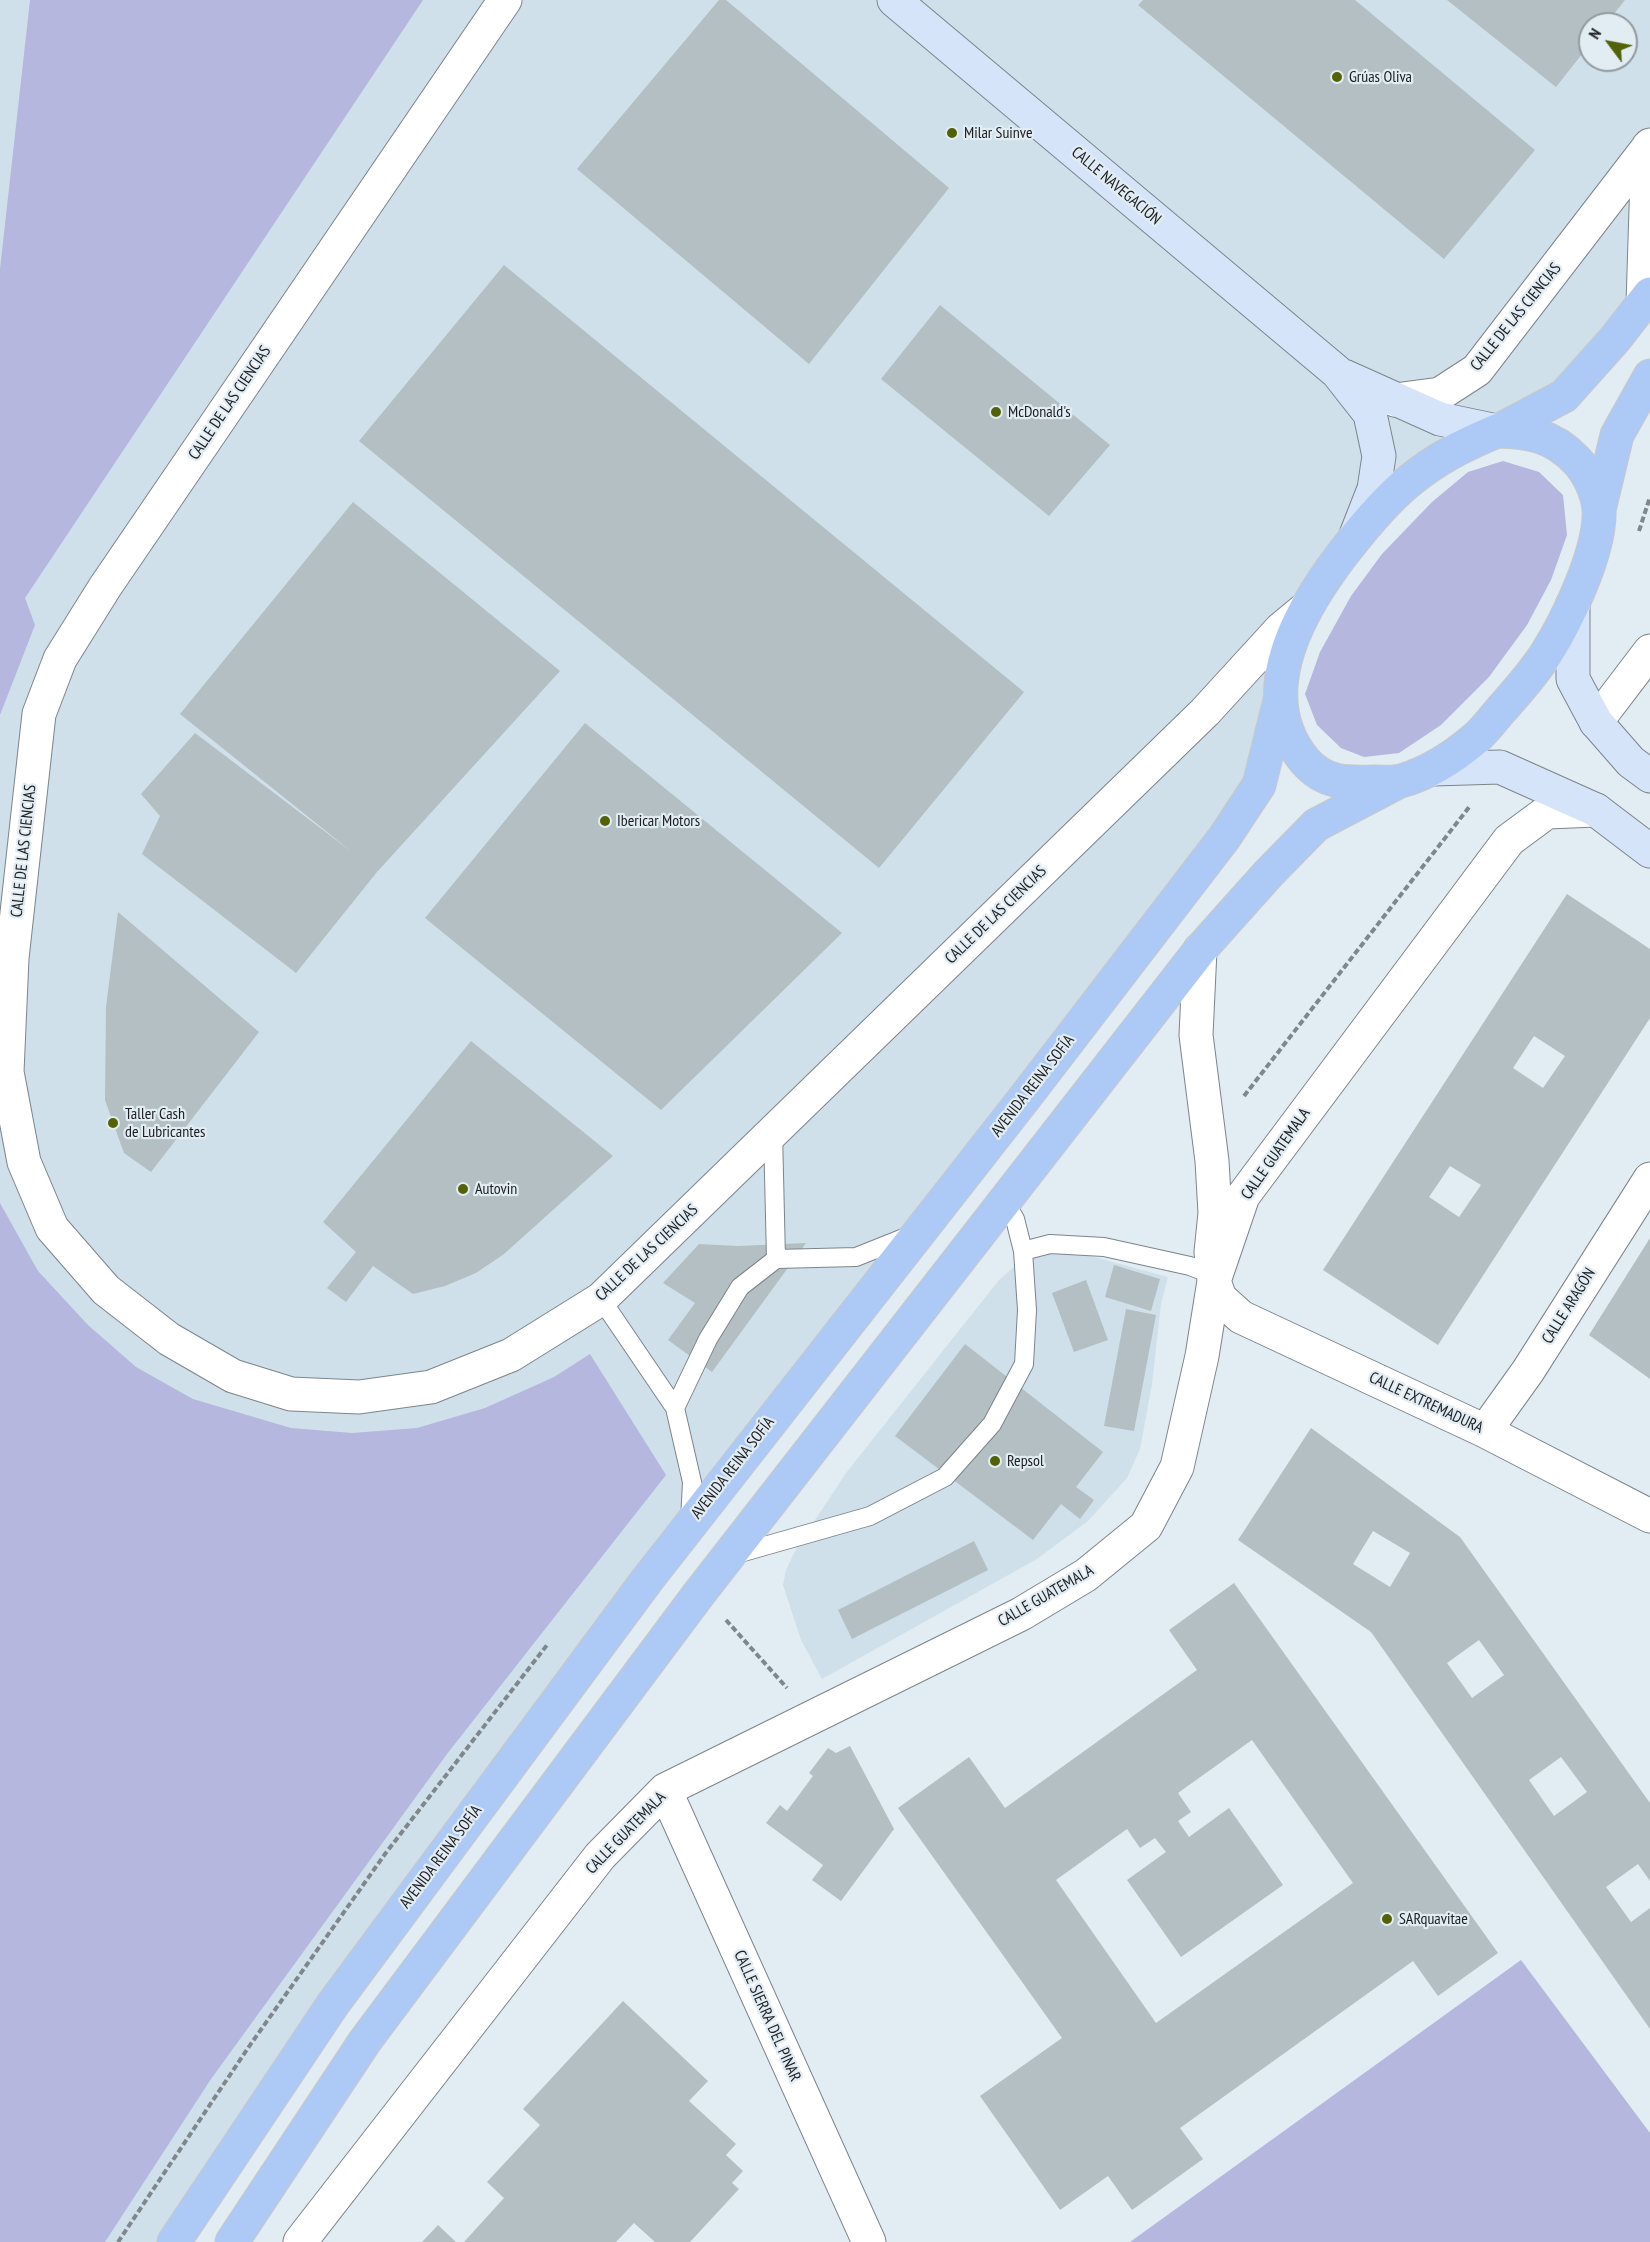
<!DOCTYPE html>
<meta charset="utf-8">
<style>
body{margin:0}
#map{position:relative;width:1650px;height:2242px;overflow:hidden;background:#e2ecf3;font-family:"PT Sans Narrow",sans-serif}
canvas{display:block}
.north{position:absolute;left:1578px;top:12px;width:60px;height:60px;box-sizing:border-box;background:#e2ecf3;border:2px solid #929a9f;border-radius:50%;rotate:302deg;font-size:16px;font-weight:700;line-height:24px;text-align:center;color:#1b1e21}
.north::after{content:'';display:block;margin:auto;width:21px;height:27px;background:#536206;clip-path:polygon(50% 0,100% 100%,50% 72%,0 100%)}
</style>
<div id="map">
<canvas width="1650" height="2242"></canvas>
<div class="north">N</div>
</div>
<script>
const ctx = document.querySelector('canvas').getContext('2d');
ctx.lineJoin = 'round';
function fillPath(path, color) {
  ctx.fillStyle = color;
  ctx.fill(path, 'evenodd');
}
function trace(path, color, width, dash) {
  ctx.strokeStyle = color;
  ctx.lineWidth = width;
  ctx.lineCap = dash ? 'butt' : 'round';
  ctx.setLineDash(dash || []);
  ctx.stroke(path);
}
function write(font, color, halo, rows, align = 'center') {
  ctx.font = font + ' "PT Sans Narrow",sans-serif';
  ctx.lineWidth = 4.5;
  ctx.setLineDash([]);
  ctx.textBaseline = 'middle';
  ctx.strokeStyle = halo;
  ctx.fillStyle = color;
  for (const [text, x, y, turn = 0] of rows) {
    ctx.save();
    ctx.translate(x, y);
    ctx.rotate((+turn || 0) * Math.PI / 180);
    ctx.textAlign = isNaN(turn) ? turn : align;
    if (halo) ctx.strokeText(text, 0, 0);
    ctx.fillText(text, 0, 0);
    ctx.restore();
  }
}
fillPath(new Path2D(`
 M 0,0 L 1650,0 L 1650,274 L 1559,387 L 1349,537 L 1254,783 L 167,2242 L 0,2242 ZM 1590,24 L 1626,24 L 1626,60 L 1590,60 Z
 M 1031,1252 L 1076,1252 L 1168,1277 L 1161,1304 L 1152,1384 L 1140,1449 L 1127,1478 L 1088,1521 L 1037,1559 L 822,1679 L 801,1640 L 783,1585 L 786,1570 L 796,1549 L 846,1473 L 999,1280 Z`), '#cfe0eb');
fillPath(new Path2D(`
 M 30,0 L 423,0 L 25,598 L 35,625 L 0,715 L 0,269 Z
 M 1503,461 L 1539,472 L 1563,495 L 1567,535 L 1551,580 L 1527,625 L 1489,677 L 1441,725 L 1399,753 L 1364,757 L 1341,748 L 1317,725 L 1305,694 L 1320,652 L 1351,596 L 1382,554 L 1432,502 L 1468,472 Z
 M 0,1203 L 38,1271 L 88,1325 L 136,1367 L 193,1399 L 291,1428 L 352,1433 L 417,1428 L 485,1408 L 554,1377 L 590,1354 L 666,1475 L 447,1754 L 211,2079 L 105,2242 L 0,2242 Z
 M 1521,1960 L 1650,2133 L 1650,2242 L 1130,2242 Z`), '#b5b7de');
fillPath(new Path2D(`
 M 719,0 L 726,0 L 949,188 L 809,364 L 577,169 Z
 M 1143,0 L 1355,0 L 1535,150 L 1444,259 L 1138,5 Z
 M 1447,0 L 1625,0 L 1606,24 L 1590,24 L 1590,44 L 1556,87 Z
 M 504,265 L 1024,692 L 879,868 L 359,441 Z
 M 940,305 L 1110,445 L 1049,516 L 881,379 Z
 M 353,502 L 560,671 L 377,872 L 296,973 L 142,854 L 160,816 L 141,794 L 195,733 L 352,852 L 180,714 Z
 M 585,723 L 842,933 L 661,1110 L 425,918 Z
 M 1567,894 L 1650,949 L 1650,1018 L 1438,1345 L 1323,1270 ZM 1534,1036 L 1565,1056 L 1543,1088 L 1513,1068 ZM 1450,1166 L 1481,1185 L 1459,1217 L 1429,1197 Z
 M 118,912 L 259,1032 L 151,1172 L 124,1153 L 105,1100 L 106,1007 Z
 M 471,1041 L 613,1156 L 504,1254 L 476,1273 L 445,1286 L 413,1294 L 373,1266 L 346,1302 L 327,1288 L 356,1252 L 323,1222 Z
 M 1650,1238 L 1650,1379 L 1589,1335 Z
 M 806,1243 L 712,1372 L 668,1340 L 695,1303 L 663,1283 L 699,1244 L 738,1246 Z
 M 1114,1265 L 1160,1279 L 1151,1311 L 1105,1297 Z
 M 1086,1280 L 1108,1340 L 1074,1352 L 1052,1293 Z
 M 1126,1309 L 1156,1315 L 1134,1431 L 1104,1426 Z
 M 965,1344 L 1103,1452 L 1076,1487 L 1094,1500 L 1080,1519 L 1061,1504 L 1033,1540 L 895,1436 Z
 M 1311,1428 L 1460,1537 L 1650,1803 L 1650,1881 L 1638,1864 L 1606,1887 L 1631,1922 L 1650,1908 L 1650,2029 L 1371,1632 L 1238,1540 ZM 1373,1531 L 1410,1553 L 1390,1587 L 1353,1564 ZM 1479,1640 L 1504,1675 L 1472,1698 L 1447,1663 ZM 1561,1757 L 1587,1792 L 1554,1816 L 1529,1780 Z
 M 974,1541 L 988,1570 L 852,1639 L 838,1610 Z
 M 1234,1583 L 1498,1953 L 1438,1996 L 1413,1961 L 1180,2128 L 1203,2159 L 1132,2210 L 1108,2176 L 1060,2210 L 980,2096 L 1062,2038 L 898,1808 L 969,1757 L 1005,1808 L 1197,1670 L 1169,1630 ZM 1252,1740 L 1353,1883 L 1156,2023 L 1056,1880 L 1127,1829 L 1140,1848 L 1155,1838 L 1166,1852 L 1127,1880 L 1181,1957 L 1283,1885 L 1229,1808 L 1189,1837 L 1178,1821 L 1191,1812 L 1178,1793 Z
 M 850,1746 L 894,1829 L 841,1901 L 812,1880 L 823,1865 L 766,1823 L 780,1805 L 787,1811 L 813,1776 L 809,1773 L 828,1748 L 836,1753 Z
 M 623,2001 L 708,2081 L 689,2101 L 736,2144 L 726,2155 L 743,2171 L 732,2183 L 739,2189 L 690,2242 L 655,2242 L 634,2223 L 616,2242 L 464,2242 L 504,2198 L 487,2182 L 540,2125 L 523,2109 Z
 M 438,2225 L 456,2242 L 422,2242 Z`), '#b3bfc2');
const lane = new Path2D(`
 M 773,1132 L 776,1259
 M 1023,1251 L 1050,1244 L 1104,1247 L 1190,1266 L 1203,1271 L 1214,1281
 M 601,1299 L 675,1408 L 692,1482 L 690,1521
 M 675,1408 L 708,1339 L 740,1287 L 776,1259 L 856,1257 L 911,1235
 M 733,1555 L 870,1516 L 945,1477 L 992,1424 L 1024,1364 L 1027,1310 L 1023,1251 L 1015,1219 L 1005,1202`);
const street = new Path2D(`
 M 505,0 L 105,587 L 60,659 L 39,714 L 12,958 L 7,1072 L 24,1162 L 52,1228 L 106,1290 L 169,1339 L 233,1376 L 291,1394 L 359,1397 L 431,1387 L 511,1355 L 601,1299 L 1205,712 L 1281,629 L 1304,610
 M 1643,303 L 1648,147
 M 1395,400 L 1440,394 L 1477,370 L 1650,145
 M 1596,722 L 1650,651
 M 1200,950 L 1196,1035 L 1212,1161 L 1215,1213 L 1211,1252 L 1214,1281 L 1220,1298 L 1241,1317 L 1485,1431 L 1650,1516
 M 1485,1431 L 1528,1371 L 1650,1179
 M 665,1790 L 869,2242
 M 300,2242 L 600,1856 L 665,1790 L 1021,1614 L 1086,1575 L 1146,1526 L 1177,1467 L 1202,1356 L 1214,1281 L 1243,1196 L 1509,840 L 1547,812 L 1596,810`);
const secondary = new Path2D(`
 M 894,0 L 1337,372 L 1370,414 L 1379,456 L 1374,489 L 1356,535
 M 1344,376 L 1440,419 L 1497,431
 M 1573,604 L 1573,679 L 1596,722 L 1631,762 L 1650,776
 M 1434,769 L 1500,767 L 1596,810 L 1650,851`);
const primary = new Path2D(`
 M 1497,431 C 1530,432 1552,435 1576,460 C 1588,472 1598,493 1599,510 C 1601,550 1567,621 1546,654 C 1533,674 1516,693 1501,710 C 1493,719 1485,730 1477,737 C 1454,757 1429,773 1401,781 C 1393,783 1384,782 1375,782 C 1347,783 1325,784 1305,761 C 1248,693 1303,604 1348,547 C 1366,524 1385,501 1408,482 C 1437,458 1462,446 1497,431 Z
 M 1498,431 L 1564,396 L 1615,339 L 1650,294
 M 1599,510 L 1617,435 L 1650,376
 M 174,2242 L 333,2004 L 647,1580 L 1026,1096 L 1224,838 L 1259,785 L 1281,696
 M 232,2242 L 365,2041 L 698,1595 L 1200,950 L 1268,874 L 1316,825 L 1398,782`);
trace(lane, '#7c858b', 20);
trace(street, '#7c858b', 35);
trace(secondary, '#7c858b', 35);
trace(primary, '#c8c9ca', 35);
trace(new Path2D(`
 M 1639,531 L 1650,497
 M 1244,1096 L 1470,806
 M 726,1620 L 787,1688
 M 118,2242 L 248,2048 L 385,1854 L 547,1645`), '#80878c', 4, [6, 3]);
trace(lane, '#fff', 18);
trace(street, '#fff', 33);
trace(secondary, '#d6e4fa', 33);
trace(primary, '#adc9f5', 33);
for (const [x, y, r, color] of [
 [1337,77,6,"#536206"],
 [952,133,6,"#536206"],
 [996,412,6,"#536206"],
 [605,821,6,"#536206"],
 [113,1123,6,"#536206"],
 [463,1189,6,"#536206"],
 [995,1461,6,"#536206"],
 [1387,1919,6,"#536206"]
]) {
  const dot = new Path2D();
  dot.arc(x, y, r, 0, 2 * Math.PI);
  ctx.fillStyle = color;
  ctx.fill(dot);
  trace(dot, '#e2ecf3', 2);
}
write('16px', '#1b1e21', '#e2ecf3', [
 ["Grúas Oliva",1349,77],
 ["Milar Suinve",964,133],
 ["McDonald's",1008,412],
 ["Ibericar Motors",617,821],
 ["Taller Cash",125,1114],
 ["de Lubricantes",125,1132],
 ["Autovin",475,1189],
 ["Repsol",1007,1461],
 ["SARquavitae",1399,1919]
], 'left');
write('16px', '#1b1e21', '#e2ecf3', [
 ["CALLE NAVEGACIÓN",1116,186,40],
 ["CALLE DE LAS CIENCIAS",1516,317,-51],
 ["CALLE DE LAS CIENCIAS",230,403,-56],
 ["CALLE DE LAS CIENCIAS",24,851,-84],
 ["CALLE DE LAS CIENCIAS",996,915,-44],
 ["AVENIDA REINA SOFÍA",1033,1086,-52],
 ["CALLE GUATEMALA",1276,1154,-55],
 ["CALLE DE LAS CIENCIAS",647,1253,-43],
 ["CALLE ARAGÓN",1569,1306,-58],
 ["CALLE EXTREMADURA",1426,1403,25],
 ["AVENIDA REINA SOFÍA",733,1468,-52],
 ["CALLE GUATEMALA",1046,1596,-30],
 ["CALLE GUATEMALA",626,1833,-46],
 ["AVENIDA REINA SOFÍA",441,1857,-53],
 ["CALLE SIERRA DEL PINAR",767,2016,66]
]);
</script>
